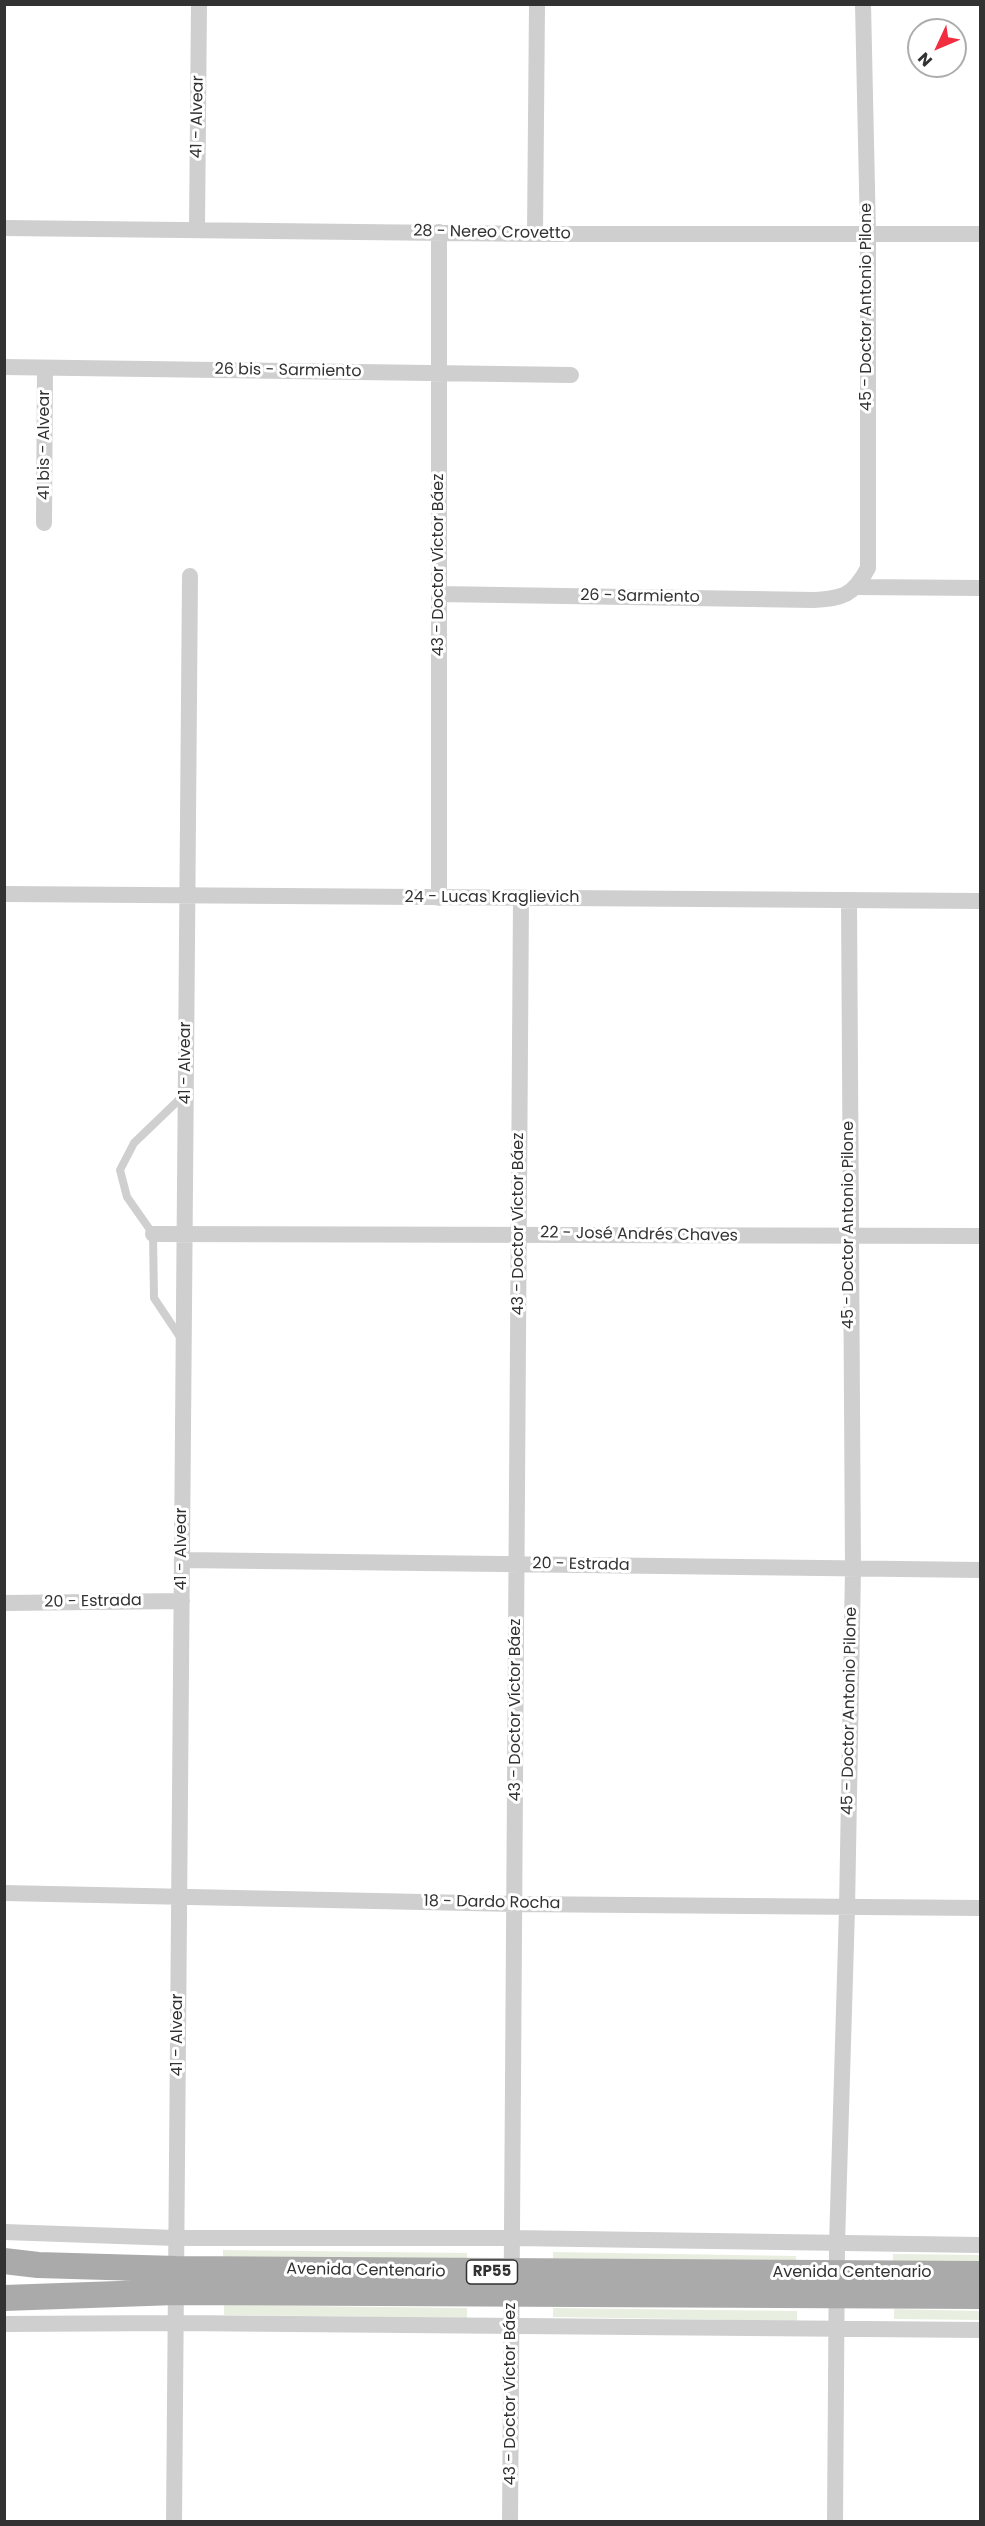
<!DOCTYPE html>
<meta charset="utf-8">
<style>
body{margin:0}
#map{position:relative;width:985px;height:2526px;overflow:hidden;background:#fff;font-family:Poppins,sans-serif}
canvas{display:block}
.frame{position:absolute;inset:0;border:6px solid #323232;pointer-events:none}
.north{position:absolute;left:907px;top:18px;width:60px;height:60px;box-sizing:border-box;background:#fff;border:2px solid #adadad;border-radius:50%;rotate:226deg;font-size:16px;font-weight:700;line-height:24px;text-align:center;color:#323232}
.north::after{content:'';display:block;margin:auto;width:21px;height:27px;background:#f12d3f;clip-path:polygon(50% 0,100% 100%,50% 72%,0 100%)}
</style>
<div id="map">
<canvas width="985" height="2526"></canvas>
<div class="frame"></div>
<div class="north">N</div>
</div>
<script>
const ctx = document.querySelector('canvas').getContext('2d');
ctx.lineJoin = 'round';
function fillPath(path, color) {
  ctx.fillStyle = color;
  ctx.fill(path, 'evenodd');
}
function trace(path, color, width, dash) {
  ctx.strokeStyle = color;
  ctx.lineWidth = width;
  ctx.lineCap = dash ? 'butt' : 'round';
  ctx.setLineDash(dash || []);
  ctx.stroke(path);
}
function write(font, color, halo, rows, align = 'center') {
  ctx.font = font + ' Poppins,sans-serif';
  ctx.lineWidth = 6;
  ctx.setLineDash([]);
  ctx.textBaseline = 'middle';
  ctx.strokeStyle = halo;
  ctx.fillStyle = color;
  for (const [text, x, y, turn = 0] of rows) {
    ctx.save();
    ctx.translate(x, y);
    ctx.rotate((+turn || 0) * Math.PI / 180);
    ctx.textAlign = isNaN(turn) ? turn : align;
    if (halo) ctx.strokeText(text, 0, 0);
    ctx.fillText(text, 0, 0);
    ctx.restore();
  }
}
fillPath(new Path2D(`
 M 223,2250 L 467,2253 L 467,2263 L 223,2259 Z
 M 553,2252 L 796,2256 L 796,2265 L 553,2262 Z
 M 893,2254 L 980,2255 L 980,2265 L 893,2264 Z
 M 224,2305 L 467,2308 L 467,2318 L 224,2315 Z
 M 553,2308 L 797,2311 L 797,2321 L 553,2317 Z
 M 894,2309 L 980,2311 L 980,2320 L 894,2319 Z`), '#e9efe0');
trace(new Path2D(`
 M 182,1340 L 154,1298 L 153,1234 L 127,1197 L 120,1170 L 134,1143 L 186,1093`), '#cfcfcf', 8);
trace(new Path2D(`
 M 4,228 L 535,234 L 980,234
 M 197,229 L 199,4
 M 535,234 L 537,4
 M 4,367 L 571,375
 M 44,523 L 45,368
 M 858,587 L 980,588
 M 439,594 L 814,600 C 843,598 853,596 868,568 L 868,234 L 863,4
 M 4,894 L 980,901
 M 439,898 L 439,232
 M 153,1234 L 980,1236
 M 182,1560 L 980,1570
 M 4,1603 L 182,1601
 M 4,1893 L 515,1904 L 980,1908
 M 4,2232 L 176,2238 L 512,2238 L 980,2245
 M 4,2324 L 176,2323 L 980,2330
 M 174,2522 L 190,576
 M 510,2522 L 521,898
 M 835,2522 L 837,2244 L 847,1909 L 853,1569 L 849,900`), '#cfcfcf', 16);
trace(new Path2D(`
 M 4,2261 L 38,2265 L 176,2269 L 980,2274
 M 4,2298 L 176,2292 L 980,2296`), '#aaa', 26);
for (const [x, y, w] of [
 [492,2272,51]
]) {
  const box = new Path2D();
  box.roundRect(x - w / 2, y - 12, w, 24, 4.5);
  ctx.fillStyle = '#fff';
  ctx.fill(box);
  trace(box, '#323232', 1.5);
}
write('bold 15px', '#323232', null, [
 ["RP55",492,2272]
]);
write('16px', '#323232', '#fff', [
 ["41 - Alvear",198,117,-89],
 ["28 - Nereo Crovetto",492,233,1],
 ["45 - Doctor Antonio Pilone",867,307,-90],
 ["26 bis - Sarmiento",288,371,1],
 ["41 bis - Alvear",45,445,-90],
 ["43 - Doctor Víctor Báez",439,565,-90],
 ["26 - Sarmiento",640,597,1],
 ["24 - Lucas Kraglievich",492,898],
 ["41 - Alvear",186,1063,-90],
 ["43 - Doctor Víctor Báez",519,1224,-90],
 ["45 - Doctor Antonio Pilone",849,1225,-90],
 ["22 - José Andrés Chaves",639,1235,1],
 ["41 - Alvear",182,1549,-90],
 ["20 - Estrada",581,1565,1],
 ["20 - Estrada",93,1602,-1],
 ["43 - Doctor Víctor Báez",516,1710,-90],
 ["45 - Doctor Antonio Pilone",850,1711,-89],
 ["18 - Dardo Rocha",492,1903,1],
 ["41 - Alvear",178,2035,-90],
 ["Avenida Centenario",366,2271,1],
 ["Avenida Centenario",852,2273],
 ["43 - Doctor Víctor Báez",511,2394,-90]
]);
</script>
